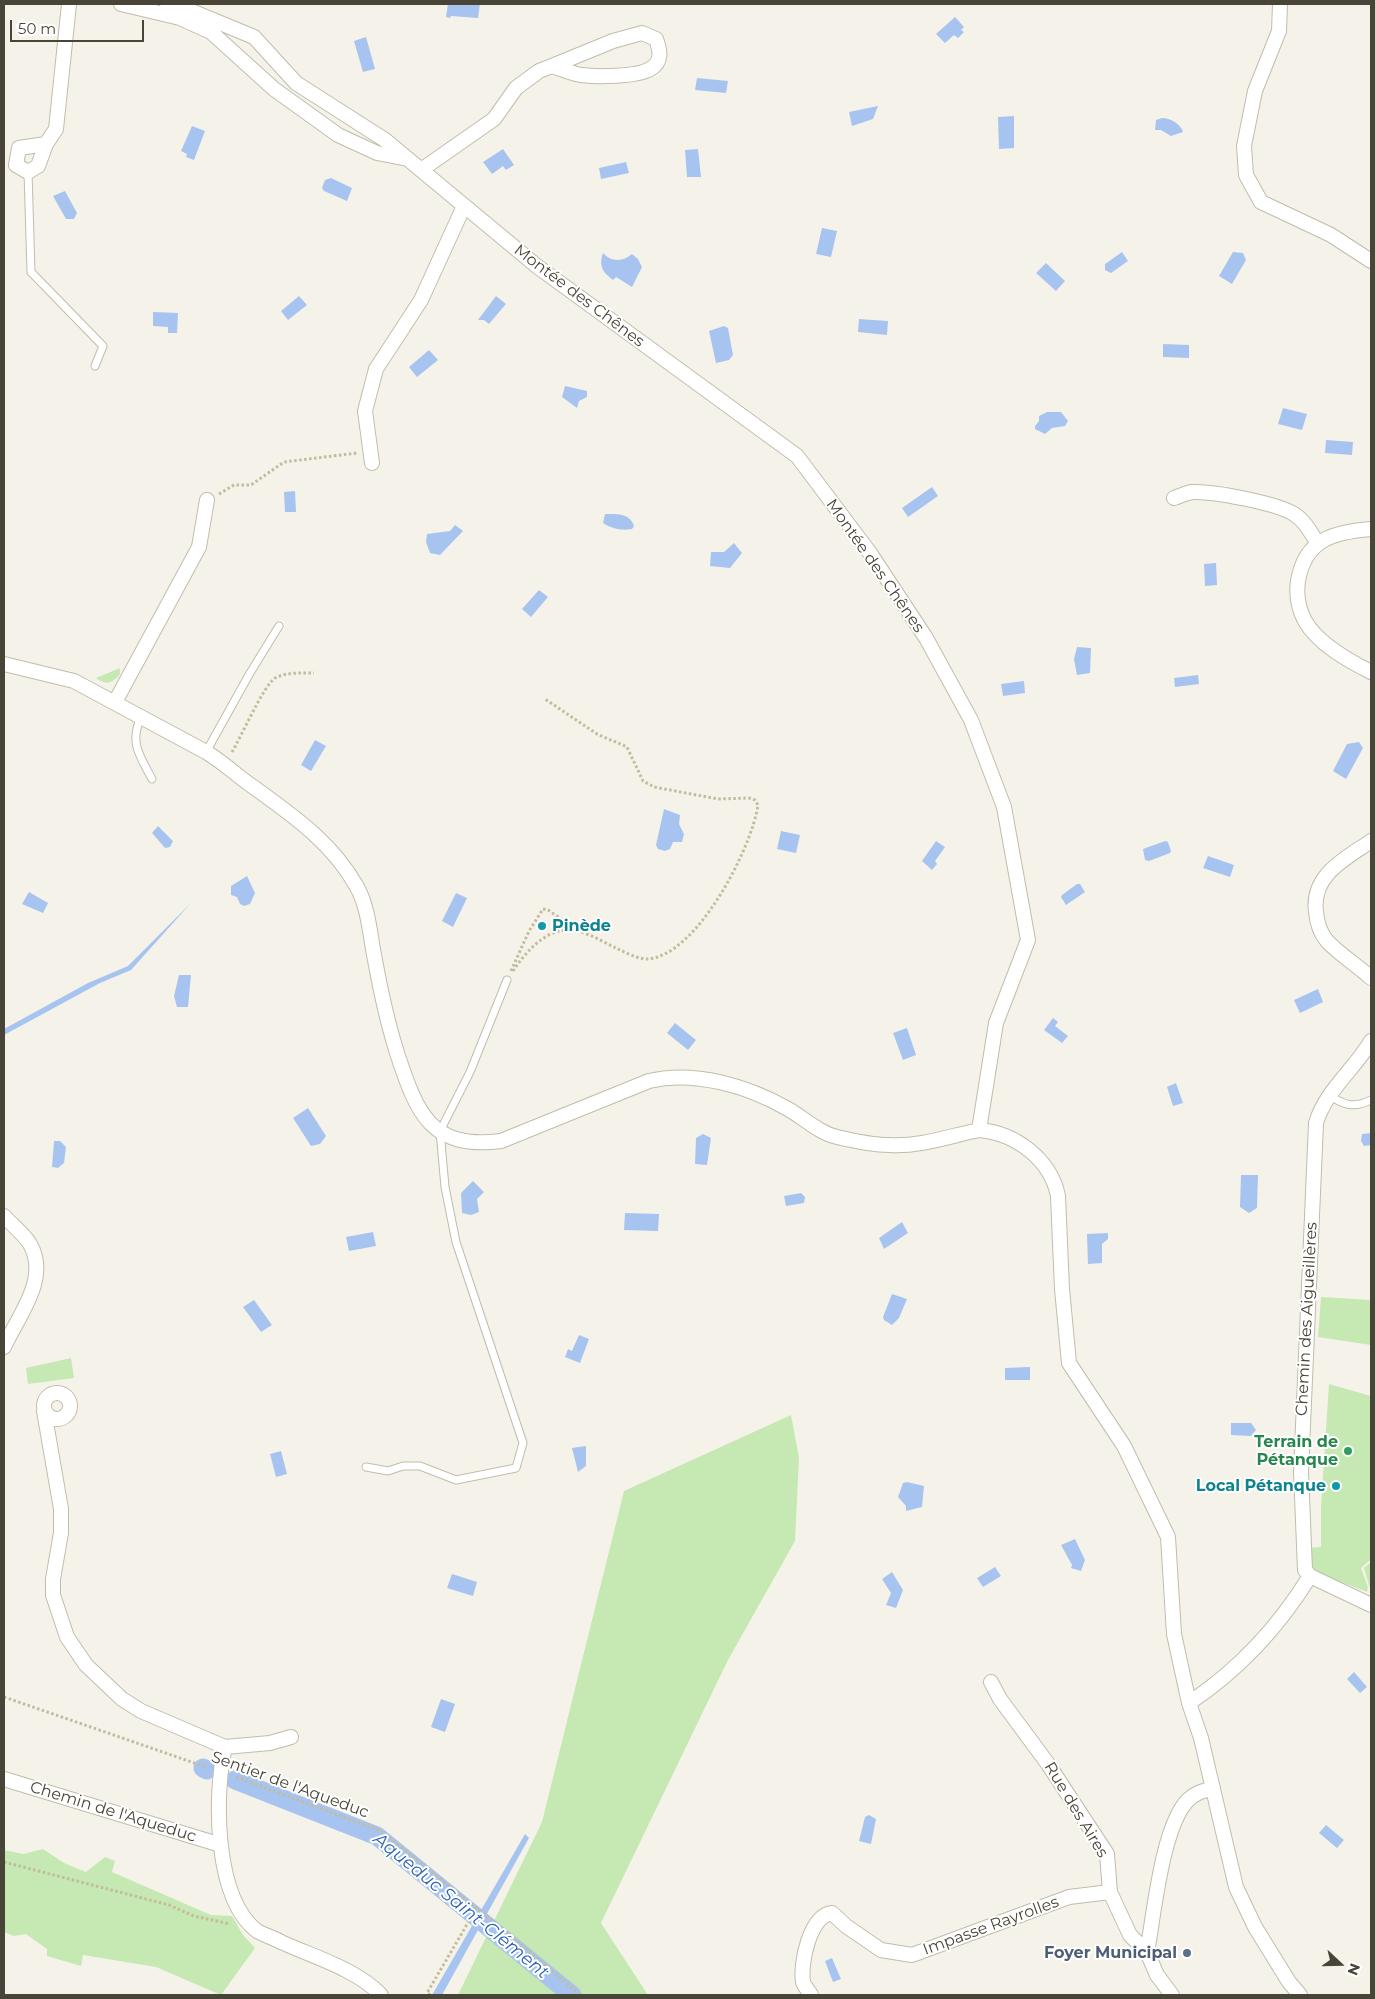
<!DOCTYPE html>
<meta charset="utf-8">
<style>
body{margin:0}
#map{position:relative;width:1375px;height:1999px;overflow:hidden;background:#f5f3e9;font-family:Montserrat,sans-serif}
canvas{display:block}
.frame{position:absolute;inset:0;border:5px solid #484538;pointer-events:none}
.north{position:absolute;left:1315px;top:1939px;width:50px;height:50px;-webkit-text-stroke:4px #fff;paint-order:stroke;rotate:111deg;font-size:14px;font-weight:700;line-height:20px;text-align:center;color:#484538}
.north::after{content:'';display:block;margin:auto;width:18px;height:22px;background:#484538;clip-path:polygon(50% 0,100% 100%,50% 72%,0 100%)}
.scale{position:absolute;left:10px;top:20px;width:134px;height:22px;box-sizing:border-box;border:2px solid #484538;border-top:0;padding-left:6px;font-size:15px;line-height:18px;white-space:nowrap;color:#484538;-webkit-text-stroke:4px #fff;paint-order:stroke}
</style>
<div id="map">
<canvas width="1375" height="1999"></canvas>
<div class="frame"></div>
<div class="north">N</div>
<div class="scale">50 m</div>
</div>
<script>
const ctx = document.querySelector('canvas').getContext('2d');
ctx.lineJoin = 'round';
function fillPath(path, color) {
  ctx.fillStyle = color;
  ctx.fill(path, 'evenodd');
}
function trace(path, color, width, dash) {
  ctx.strokeStyle = color;
  ctx.lineWidth = width;
  ctx.lineCap = dash ? 'butt' : 'round';
  ctx.setLineDash(dash || []);
  ctx.stroke(path);
}
function write(font, color, halo, rows, align = 'center') {
  ctx.font = font + ' Montserrat,sans-serif';
  ctx.lineWidth = 4;
  ctx.setLineDash([]);
  ctx.textBaseline = 'middle';
  ctx.strokeStyle = halo;
  ctx.fillStyle = color;
  for (const [text, x, y, turn = 0] of rows) {
    ctx.save();
    ctx.translate(x, y);
    ctx.rotate((+turn || 0) * Math.PI / 180);
    ctx.textAlign = isNaN(turn) ? turn : align;
    if (halo) ctx.strokeText(text, 0, 0);
    ctx.fillText(text, 0, 0);
    ctx.restore();
  }
}
fillPath(new Path2D(`
 M 120,668 L 120,674 C 113,683 106,686 96,678 Z
 M 1321,1297 L 1371,1300 L 1371,1345 L 1318,1337 Z
 M 71,1358 L 74,1378 L 28,1384 L 26,1368 Z
 M 1329,1384 L 1371,1396 L 1371,1559 L 1361,1568 L 1368,1587 L 1367,1592 L 1311,1570 L 1310,1548 L 1321,1547 L 1321,1506 Z
 M 791,1415 L 799,1458 L 795,1541 L 728,1660 L 601,1923 L 648,1995 L 458,1995 L 542,1822 L 624,1491 Z
 M 1371,1562 L 1371,1592 L 1364,1568 Z
 M 43,1849 L 64,1863 L 86,1872 L 105,1857 L 115,1861 L 112,1872 L 211,1915 L 232,1916 L 243,1935 L 255,1948 L 221,1995 L 156,1967 L 83,1955 L 81,1966 L 47,1956 L 47,1949 L 26,1934 L 14,1936 L 4,1932 L 4,1850 L 23,1854 Z`), '#c6e8b3');
fillPath(new Path2D(`
 M 448,4 L 480,4 L 478,18 L 451,16 L 450,18 L 446,17 Z
 M 955,17 L 964,27 L 961,30 L 964,32 L 958,38 L 954,35 L 945,43 L 936,34 Z
 M 366,37 L 375,69 L 363,72 L 354,41 Z
 M 697,78 L 728,81 L 726,93 L 695,90 Z
 M 878,106 L 873,119 L 852,126 L 849,112 Z
 M 1014,116 L 1014,148 L 999,149 L 998,117 Z
 M 1162,118 C 1170,118 1181,124 1183,132 L 1171,136 L 1161,130 L 1155,130 L 1156,120 Z
 M 192,126 L 205,131 L 194,160 L 186,157 L 187,154 L 181,151 Z
 M 503,149 L 514,165 L 506,170 L 503,166 L 492,174 L 483,162 Z
 M 698,149 L 701,177 L 687,177 L 685,150 Z
 M 626,162 L 629,173 L 601,179 L 599,168 Z
 M 331,178 L 352,188 L 347,201 L 324,191 L 322,188 L 325,180 Z
 M 65,191 L 77,213 L 74,219 L 66,219 L 53,196 Z
 M 822,228 L 837,231 L 831,257 L 816,254 Z
 M 1122,252 L 1128,261 L 1111,273 L 1105,270 L 1105,264 Z
 M 1233,252 L 1243,253 L 1246,260 L 1232,284 L 1219,276 Z
 M 603,253 C 611,262 623,262 632,254 L 638,259 L 642,267 L 632,287 L 616,277 L 613,280 C 604,273 598,267 603,253 Z
 M 1046,263 L 1065,281 L 1056,291 L 1036,273 Z
 M 299,296 L 307,305 L 288,320 L 281,311 Z
 M 496,296 L 506,304 L 489,324 L 484,320 L 478,320 Z
 M 153,312 L 178,313 L 177,333 L 168,333 L 168,327 L 153,326 Z
 M 859,319 L 888,321 L 887,335 L 858,332 Z
 M 724,326 L 728,328 L 733,355 L 729,360 L 716,363 L 709,331 Z
 M 1163,344 L 1189,345 L 1189,358 L 1163,357 Z
 M 429,350 L 438,360 L 417,377 L 409,367 Z
 M 565,386 L 587,391 L 587,397 L 579,401 L 577,408 L 562,397 Z
 M 1283,408 L 1307,414 L 1302,430 L 1278,424 Z
 M 1047,412 L 1061,412 L 1068,421 L 1065,426 L 1052,428 L 1045,434 L 1035,429 L 1035,426 L 1039,421 L 1039,416 Z
 M 1326,440 L 1353,442 L 1352,455 L 1325,453 Z
 M 932,487 L 938,496 L 908,517 L 902,508 Z
 M 295,491 L 296,512 L 285,512 L 284,492 Z
 M 605,514 C 617,514 630,513 634,526 L 632,529 C 622,531 612,529 603,523 Z
 M 455,525 L 463,531 L 440,555 L 430,553 L 426,542 L 427,534 L 450,531 Z
 M 734,543 L 742,553 L 730,568 L 710,566 L 711,552 L 724,552 Z
 M 1216,563 L 1217,585 L 1205,586 L 1204,564 Z
 M 539,590 L 548,597 L 531,617 L 522,609 Z
 M 1077,647 L 1091,648 L 1090,673 L 1077,675 L 1074,659 Z
 M 1198,675 L 1199,684 L 1175,687 L 1174,678 Z
 M 1024,681 L 1025,693 L 1003,696 L 1001,684 Z
 M 315,740 L 326,746 L 311,771 L 301,765 Z
 M 1359,742 L 1363,748 L 1346,779 L 1333,771 L 1347,744 Z
 M 664,809 L 680,815 L 679,824 L 684,834 L 682,842 L 673,842 L 670,849 L 665,851 L 658,849 L 656,845 Z
 M 158,826 L 173,841 L 170,847 L 165,848 L 152,833 Z
 M 781,831 L 800,835 L 796,853 L 777,849 Z
 M 936,841 L 945,847 L 935,861 L 937,864 L 932,870 L 922,861 Z
 M 1165,841 L 1168,842 L 1171,851 L 1170,853 L 1149,861 L 1145,860 L 1143,849 Z
 M 1208,856 L 1234,865 L 1230,877 L 1203,868 Z
 M 247,876 L 255,893 L 250,904 L 244,906 L 240,904 L 237,897 L 231,895 L 231,886 Z
 M 1077,884 L 1080,884 L 1085,892 L 1066,905 L 1061,897 L 1062,895 Z
 M 29,892 L 48,903 L 43,913 L 22,904 Z
 M 456,893 L 467,898 L 453,927 L 442,921 Z
 M 191,903 L 131,970 L 100,983 L 4,1035 L 4,1029 L 88,983 L 128,966 Z
 M 179,975 L 191,975 L 188,1007 L 177,1007 L 174,996 Z
 M 1318,989 L 1323,1002 L 1300,1013 L 1294,1000 Z
 M 1053,1018 L 1058,1022 L 1055,1026 L 1068,1036 L 1062,1043 L 1044,1030 Z
 M 675,1023 L 696,1040 L 688,1050 L 667,1033 Z
 M 907,1028 L 916,1055 L 903,1060 L 893,1033 Z
 M 1176,1083 L 1183,1103 L 1173,1106 L 1167,1087 Z
 M 308,1108 L 326,1136 L 320,1144 L 311,1146 L 293,1118 Z
 M 1371,1133 L 1371,1145 L 1364,1146 L 1361,1141 L 1362,1134 Z
 M 703,1134 L 711,1138 L 707,1165 L 695,1164 L 696,1138 Z
 M 54,1141 L 60,1141 L 66,1147 L 64,1163 L 58,1168 L 52,1167 Z
 M 1241,1175 L 1258,1175 L 1257,1208 L 1249,1213 L 1240,1207 Z
 M 473,1181 L 484,1192 L 477,1199 L 479,1212 L 471,1215 L 462,1213 L 461,1193 Z
 M 801,1193 L 805,1197 L 804,1203 L 786,1206 L 784,1196 Z
 M 625,1213 L 659,1214 L 658,1231 L 624,1230 Z
 M 902,1222 L 908,1233 L 884,1249 L 879,1238 Z
 M 373,1232 L 376,1246 L 349,1251 L 346,1237 Z
 M 1108,1233 L 1108,1239 L 1102,1244 L 1102,1263 L 1088,1264 L 1087,1234 Z
 M 892,1294 L 907,1299 L 899,1318 L 892,1325 L 884,1320 L 883,1317 Z
 M 254,1300 L 272,1325 L 261,1332 L 243,1307 Z
 M 579,1335 L 589,1339 L 580,1363 L 565,1357 L 568,1349 L 572,1351 Z
 M 1030,1367 L 1030,1380 L 1005,1380 L 1005,1368 Z
 M 1231,1423 L 1251,1423 L 1256,1430 L 1251,1436 L 1231,1435 Z
 M 586,1446 L 586,1466 L 578,1472 L 572,1448 Z
 M 281,1451 L 287,1474 L 276,1477 L 270,1454 Z
 M 907,1482 L 924,1486 L 922,1507 L 906,1511 L 906,1506 L 898,1497 L 903,1483 Z
 M 1075,1539 L 1085,1560 L 1081,1571 L 1071,1568 L 1072,1565 L 1061,1545 Z
 M 995,1567 L 1001,1576 L 983,1587 L 977,1578 Z
 M 892,1572 L 903,1590 L 896,1608 L 886,1605 L 891,1593 L 882,1579 Z
 M 452,1574 L 477,1582 L 473,1596 L 447,1588 Z
 M 1354,1672 L 1367,1687 L 1360,1693 L 1347,1679 Z
 M 441,1699 L 455,1704 L 445,1732 L 431,1727 Z
 M 869,1815 L 876,1819 L 871,1844 L 859,1841 L 865,1817 Z
 M 1326,1825 L 1344,1840 L 1337,1848 L 1319,1833 Z
 M 525,1834 L 529,1838 L 442,1995 L 432,1995 Z
 M 832,1958 L 841,1979 L 833,1982 L 825,1961 Z`), '#a7c4f0');
trace(new Path2D(`
 M 203,1768 L 207,1770
 M 235,1780 L 377,1836 L 572,1995`), '#a7c4f0', 19);
const service = new Path2D(`
 M 28,172 L 31,272 L 103,346 L 95,366
 M 141,717 C 129,743 140,756 152,779
 M 206,752 L 250,673 L 279,626
 M 1329,1095 C 1345,1106 1354,1108 1371,1100
 M 366,1467 L 388,1471 L 403,1466 L 420,1466 L 456,1480 L 516,1468 L 523,1443 L 456,1242 L 445,1187 L 440,1131 L 470,1072 L 507,980`);
const minor = new Path2D(`
 M 121,4 L 180,18 L 211,32 L 274,89 L 338,135 L 377,153 L 408,159
 M 167,4 L 184,8 L 254,37 L 296,83 L 385,140 L 538,267 L 797,456 L 870,553 L 926,638 L 971,720 L 1004,807 L 1028,940 L 996,1023 L 979,1130
 M 1280,4 L 1279,31 L 1255,91 L 1244,146 L 1246,175 L 1261,202 L 1331,235 L 1371,261
 M 46,144 L 19,148 L 16,165 L 28,172 L 38,166 L 46,144 L 56,129 L 69,4
 M 421,170 L 494,119 L 516,88 L 539,71 L 552,66 C 561,69 571,73 581,75 C 596,77 637,77 650,69 C 663,62 660,50 656,39 L 642,33 L 613,41 L 552,66
 M 372,463 L 365,411 L 376,369 L 421,300 L 464,206
 M 1174,498 C 1180,496 1186,493 1192,492 C 1213,491 1276,503 1294,514 C 1305,521 1311,533 1318,544
 M 1371,529 C 1334,532 1305,539 1298,581 C 1296,595 1298,608 1305,621 C 1318,644 1349,661 1371,672
 M 4,664 L 74,681 L 206,752 C 223,762 236,775 252,786 C 292,815 332,842 357,887 C 369,909 370,936 375,960 C 381,993 388,1025 398,1056 C 417,1113 431,1150 501,1141 L 649,1081 C 694,1070 748,1086 788,1109 C 804,1118 819,1133 837,1137 C 854,1141 872,1145 889,1145 C 919,1147 950,1136 979,1130 C 1016,1133 1051,1160 1058,1196 L 1062,1289 L 1069,1363 L 1124,1446 L 1168,1537 L 1174,1634 L 1189,1703 L 1201,1738 L 1236,1887 L 1255,1927 L 1289,1982 L 1300,1995
 M 115,702 L 199,547 L 207,500
 M 1371,841 C 1345,859 1311,875 1316,912 C 1317,922 1320,933 1327,941 C 1340,955 1357,965 1371,978
 M 1371,1041 C 1354,1070 1326,1090 1316,1123 L 1301,1472 L 1305,1570 L 1310,1576 L 1371,1605
 M 4,1216 C 12,1225 24,1234 30,1244 C 50,1279 18,1316 4,1347
 M44 1406a13 13 0 1 1 26 0a13 13 0 1 1-26 0Z
 M 44,1411 L 61,1509 L 61,1533 L 53,1579 L 53,1595 L 67,1637 L 86,1665 L 122,1699 L 141,1711 L 225,1747
 M 991,1682 L 1000,1699 L 1048,1764 L 1107,1854 L 1110,1892 L 1130,1935 L 1147,1952 L 1157,1975 L 1172,1995
 M 1189,1703 C 1240,1669 1278,1628 1310,1576
 M 291,1737 L 270,1743 L 225,1747 C 214,1795 214,1898 257,1931 C 264,1935 274,1938 281,1942 C 314,1957 356,1969 381,1995
 M 4,1779 L 221,1845
 M 1147,1952 C 1154,1915 1162,1826 1188,1800 C 1195,1793 1203,1791 1213,1788
 M 811,1995 C 809,1991 804,1986 803,1982 C 800,1962 810,1916 832,1913 L 846,1926 L 881,1950 L 912,1955 L 1069,1897 L 1110,1892`);
trace(service, '#c0bdac', 9);
trace(minor, '#c0bdac', 16);
trace(new Path2D(`
 M 219,494 L 234,485 L 251,485 L 284,462 L 357,453
 M 232,752 C 241,737 264,685 275,678 C 287,672 301,673 314,673
 M 511,971 L 529,931 L 543,909 L 548,910 L 578,930
 M 513,971 C 526,951 550,924 577,931 C 591,934 605,943 618,949 C 627,953 637,959 647,959 C 696,957 752,848 758,805 L 755,800 L 749,798 L 718,799 L 654,787 L 643,781 L 627,747 L 597,734 L 545,699
 M 4,1697 L 206,1767
 M 236,1777 L 381,1831 L 516,1940 L 580,1995
 M 4,1862 L 169,1905 L 194,1916 L 230,1924
 M 430,1995 L 427,1993 L 476,1909`), '#c2bc9d', 3, [2.5, 2.5]);
trace(service, '#fff', 7);
trace(minor, '#fff', 14);
for (const [x, y, r, color] of [
 [542,926,5,"#0f9aa8"],
 [1348,1451,5,"#2e9e5b"],
 [1336,1486,5,"#0f9aa8"],
 [1187,1953,5,"#5c6f8a"]
]) {
  const dot = new Path2D();
  dot.arc(x, y, r, 0, 2 * Math.PI);
  ctx.fillStyle = color;
  ctx.fill(dot);
  trace(dot, '#fff', 2);
}
write('16px', '#484538', '#fff', [
 ["Montée des Chênes",579,296,37],
 ["Montée des Chênes",875,566,55],
 ["Chemin des Aigueillères",1307,1319,-87],
 ["Sentier de l'Aqueduc",290,1785,20],
 ["Rue des Aires",1076,1810,59],
 ["Chemin de l'Aqueduc",113,1812,17],
 ["Impasse Rayrolles",991,1926,-20]
]);
write('bold 16px', '#0d838f', '#fff', [
 ["Pinède",552,926],
 ["Local Pétanque",1326,1486,"right"]
], 'left');
write('bold 16px', '#27864d', '#fff', [
 ["Terrain de",1338,1442],
 ["Pétanque",1338,1460]
], 'right');
write('bold 16px', '#4e5e75', '#fff', [
 ["Foyer Municipal",1177,1953]
], 'right');
write('italic 18px', '#3064b5', '#fff', [
 ["Aqueduc Saint-Clément",461,1906,39]
]);
</script>
